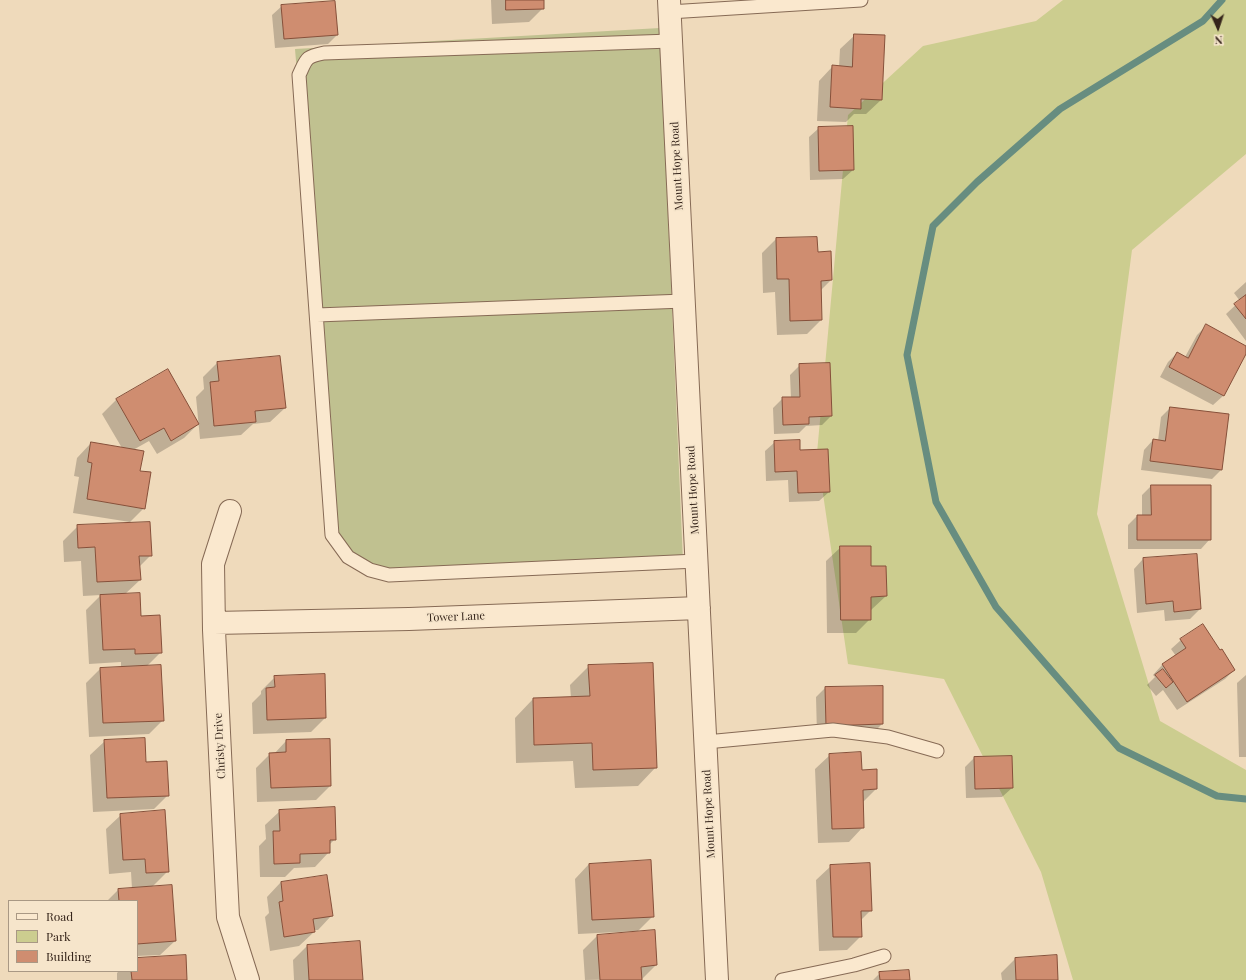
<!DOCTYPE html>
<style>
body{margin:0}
#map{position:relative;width:1246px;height:980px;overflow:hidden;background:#efdabb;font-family:"Playfair Display",serif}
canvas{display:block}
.legend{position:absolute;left:8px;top:900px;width:130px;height:72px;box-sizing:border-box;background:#f6e5cb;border:1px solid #a99884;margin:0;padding:5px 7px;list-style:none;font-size:12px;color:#35241a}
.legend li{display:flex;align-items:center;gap:8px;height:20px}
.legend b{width:20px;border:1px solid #a99884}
.north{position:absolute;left:1198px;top:8px;width:40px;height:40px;-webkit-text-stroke:3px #f6e5cb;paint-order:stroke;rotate:177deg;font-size:11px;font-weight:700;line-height:16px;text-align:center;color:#35241a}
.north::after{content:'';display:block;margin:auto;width:14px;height:18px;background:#35241a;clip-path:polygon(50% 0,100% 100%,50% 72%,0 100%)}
</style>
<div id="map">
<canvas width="1246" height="980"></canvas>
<ul class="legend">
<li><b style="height:5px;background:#fae8ce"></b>Road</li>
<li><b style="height:11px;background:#cccd8f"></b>Park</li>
<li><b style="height:11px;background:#cf8d70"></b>Building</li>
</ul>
<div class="north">N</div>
</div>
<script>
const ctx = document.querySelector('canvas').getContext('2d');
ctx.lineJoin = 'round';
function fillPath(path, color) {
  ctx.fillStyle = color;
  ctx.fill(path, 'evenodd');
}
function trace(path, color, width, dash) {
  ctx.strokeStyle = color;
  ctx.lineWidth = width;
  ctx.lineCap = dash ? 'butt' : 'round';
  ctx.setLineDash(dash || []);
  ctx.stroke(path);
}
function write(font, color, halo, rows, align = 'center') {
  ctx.font = font + ' "Playfair Display",serif';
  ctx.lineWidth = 3.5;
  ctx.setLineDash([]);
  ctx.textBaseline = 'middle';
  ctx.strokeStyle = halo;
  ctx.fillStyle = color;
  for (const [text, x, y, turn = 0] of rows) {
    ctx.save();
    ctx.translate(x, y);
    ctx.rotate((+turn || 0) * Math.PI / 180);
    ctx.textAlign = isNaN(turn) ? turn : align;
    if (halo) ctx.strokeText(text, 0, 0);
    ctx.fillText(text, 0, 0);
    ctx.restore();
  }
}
fillPath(new Path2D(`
 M 1063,0 L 1246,0 L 1246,154 L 1132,250 L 1097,514 L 1160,721 L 1246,770 L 1246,980 L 1073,980 L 1041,872 L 944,679 L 848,664 L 817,453 L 848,115 L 923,46 L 1036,21 Z`), '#cccd8f');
fillPath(new Path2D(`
 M 660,28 L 683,562 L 370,570 L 332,535 L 317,315 L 295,49 Z`), '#c0c190');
fillPath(new Path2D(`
 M 491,0 L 543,0 L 543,8 L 529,22 L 492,24 Z
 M 282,6 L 337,35 L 328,44 L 275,48 L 272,15 Z
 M 855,35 L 881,100 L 866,114 L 854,114 L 846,122 L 817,121 L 819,81 L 833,66 L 839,67 L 840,49 Z
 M 819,128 L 853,170 L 843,179 L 810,180 L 809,137 Z
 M 816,238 L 817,253 L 831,280 L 820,291 L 821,320 L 807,334 L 777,335 L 775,292 L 763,293 L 762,253 L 776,239 Z
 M 1246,282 L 1246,341 L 1226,314 L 1240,301 L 1234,293 Z
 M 1206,326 L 1246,347 L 1246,352 L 1223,396 L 1213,405 L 1160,377 L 1168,362 L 1177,353 L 1185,357 L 1197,335 Z
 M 217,363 L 285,408 L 270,422 L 253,424 L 241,435 L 200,439 L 196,397 L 204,389 L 203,377 Z
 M 800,365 L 831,416 L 822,425 L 806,426 L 799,433 L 774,434 L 773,408 L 783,398 L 791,398 L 790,375 Z
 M 167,371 L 198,424 L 184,438 L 157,454 L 149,441 L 133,450 L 139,472 L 144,508 L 130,522 L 73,513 L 79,477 L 74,476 L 77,458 L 91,443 L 122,448 L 102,414 L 116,400 Z
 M 1170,408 L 1221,470 L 1212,479 L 1141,470 L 1144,450 L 1153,440 L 1158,441 L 1161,417 Z
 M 775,442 L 799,451 L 829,492 L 819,501 L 789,502 L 788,480 L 766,481 L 765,451 Z
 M 1151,486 L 1210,539 L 1201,549 L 1128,549 L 1128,525 L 1137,516 L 1142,516 L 1142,495 Z
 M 78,526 L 151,555 L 139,567 L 140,580 L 124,595 L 140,617 L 161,652 L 146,667 L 163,720 L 149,734 L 89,737 L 86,683 L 100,669 L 121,668 L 121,662 L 89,664 L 86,610 L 101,595 L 83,596 L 81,561 L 64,562 L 63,541 Z
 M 841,547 L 870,567 L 886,596 L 871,610 L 870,610 L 870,619 L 856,633 L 827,633 L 826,561 Z
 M 1143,559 L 1200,609 L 1190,619 L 1165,621 L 1164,610 L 1137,613 L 1134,569 Z
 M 1181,640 L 1220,652 L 1234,670 L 1225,679 L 1177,710 L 1163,690 L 1156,696 L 1147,685 L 1155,677 L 1153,675 L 1162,665 L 1176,656 L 1171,649 Z
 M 589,666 L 656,767 L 638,786 L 575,788 L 573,761 L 516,763 L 515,718 L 533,699 L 571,698 L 570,685 Z
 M 1246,675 L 1246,757 L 1239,757 L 1237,683 Z
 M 275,677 L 325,718 L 311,732 L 253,734 L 252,703 L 261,694 L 261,691 Z
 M 825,688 L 882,724 L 873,733 L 817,735 L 816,697 Z
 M 105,741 L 145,763 L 168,795 L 154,809 L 93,812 L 90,755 Z
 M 286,741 L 330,786 L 316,800 L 257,802 L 256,768 L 270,754 L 274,754 Z
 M 830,755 L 861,771 L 876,789 L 862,803 L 863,827 L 849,842 L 818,843 L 815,769 Z
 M 974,758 L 1012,788 L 1002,797 L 966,798 L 965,767 Z
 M 280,811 L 335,839 L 329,845 L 329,852 L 315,867 L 294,868 L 285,877 L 260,877 L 259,846 L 266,839 L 265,825 Z
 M 121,815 L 168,871 L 152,887 L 175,941 L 160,955 L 137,956 L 137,901 L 107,901 L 118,890 L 132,889 L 131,872 L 109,874 L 106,829 Z
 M 650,861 L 653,916 L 638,931 L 578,934 L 575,879 L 589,864 Z
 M 831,866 L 871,910 L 861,920 L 861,936 L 847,950 L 819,951 L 816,880 Z
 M 326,876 L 332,915 L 318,930 L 313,930 L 314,932 L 299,946 L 270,951 L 265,917 L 269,913 L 267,897 L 281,882 Z
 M 654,931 L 656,965 L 642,979 L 585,980 L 583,950 L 597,936 Z
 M 307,946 L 362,980 L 294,980 L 293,960 Z
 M 137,959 L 186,980 L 117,980 L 117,973 L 119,971 L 137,971 Z
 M 1015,959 L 1057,980 L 1002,980 L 1001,973 Z
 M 880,973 L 909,980 L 873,980 Z`), '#0003');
trace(new Path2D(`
 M 1222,0 L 1203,21 L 1060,109 L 977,182 L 933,226 L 907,355 L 936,502 L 996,607 L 1119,748 L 1217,796 L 1246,799`), '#678d80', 7);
const building = new Path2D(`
 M 506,0 L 544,0 L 544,9 L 506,10 Z
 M 335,1 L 338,35 L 284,39 L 281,5 Z
 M 854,34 L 885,35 L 882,100 L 861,99 L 861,109 L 830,107 L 832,65 L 852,67 Z
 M 853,126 L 854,170 L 819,171 L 818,127 Z
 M 817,237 L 818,252 L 831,251 L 832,280 L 821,281 L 822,320 L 790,321 L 789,279 L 777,279 L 776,238 Z
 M 1246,295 L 1246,319 L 1234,304 Z
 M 1206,324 L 1246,346 L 1246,354 L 1224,396 L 1169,367 L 1177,352 L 1188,358 Z
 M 280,356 L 286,408 L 255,411 L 256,422 L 214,426 L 210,382 L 219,381 L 217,362 Z
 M 830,363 L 832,416 L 809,417 L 809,424 L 783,425 L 782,397 L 800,397 L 799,364 Z
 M 168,369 L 199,424 L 171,441 L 164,428 L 140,441 L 116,399 Z
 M 1170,407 L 1229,414 L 1222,470 L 1150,461 L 1153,439 L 1165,441 Z
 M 800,440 L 800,450 L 828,449 L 830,492 L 798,493 L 797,471 L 775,472 L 774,441 Z
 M 91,442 L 144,451 L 140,471 L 151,472 L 145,509 L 87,499 L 92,463 L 88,462 Z
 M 1151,485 L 1211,485 L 1211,540 L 1137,540 L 1137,515 L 1151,515 Z
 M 150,522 L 152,556 L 139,556 L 141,580 L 97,582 L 95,547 L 78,548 L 77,525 Z
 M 840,546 L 871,546 L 871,566 L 886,566 L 887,596 L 871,597 L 871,620 L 841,620 Z
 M 1197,554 L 1201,609 L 1174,612 L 1173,601 L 1146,604 L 1143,558 Z
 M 140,593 L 141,616 L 160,615 L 162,653 L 135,654 L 135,649 L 103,650 L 100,595 Z
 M 1203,624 L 1220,650 L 1222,649 L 1235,670 L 1187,702 L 1162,664 L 1186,648 L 1180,639 Z
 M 653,663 L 657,768 L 593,770 L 592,743 L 534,745 L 533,698 L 590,696 L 588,665 Z
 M 161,665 L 164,721 L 103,723 L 100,668 Z
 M 1163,669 L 1173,682 L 1166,688 L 1155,675 Z
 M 325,674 L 326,718 L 267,720 L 266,688 L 275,687 L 274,676 Z
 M 883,686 L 883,724 L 826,726 L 825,687 Z
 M 145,738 L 146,762 L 167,761 L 169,796 L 107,798 L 104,740 Z
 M 330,739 L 331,786 L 271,788 L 269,753 L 286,752 L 286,740 Z
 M 861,752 L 862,770 L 877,769 L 877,789 L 863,790 L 864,828 L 832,829 L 829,754 Z
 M 1012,756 L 1013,788 L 975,789 L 974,757 Z
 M 335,807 L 336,840 L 330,840 L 330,853 L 300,854 L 300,863 L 274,864 L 273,831 L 280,831 L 279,810 Z
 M 165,810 L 169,872 L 146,873 L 145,859 L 123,860 L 120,814 Z
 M 651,860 L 654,917 L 592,920 L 589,864 Z
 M 870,863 L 872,911 L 861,911 L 862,937 L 833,937 L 830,865 Z
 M 327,875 L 333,916 L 313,919 L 315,932 L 284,937 L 279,902 L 283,901 L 281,882 Z
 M 172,885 L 176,941 L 137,944 L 137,901 L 119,901 L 118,889 Z
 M 655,930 L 657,965 L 641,967 L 642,980 L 600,980 L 597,935 Z
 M 360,941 L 363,980 L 309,980 L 307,945 Z
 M 186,955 L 187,980 L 132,980 L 131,971 L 137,971 L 137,958 Z
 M 1057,955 L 1058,980 L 1016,980 L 1015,958 Z
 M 909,970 L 910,980 L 880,980 L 879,972 Z`);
fillPath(building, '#cf8d70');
trace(building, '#86503a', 1);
const service = new Path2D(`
 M 669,12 L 861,0
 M 671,41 L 324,53 C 305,57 307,58 299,75 L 332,535 L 348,557 L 370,570 L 389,575 L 697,561
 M 317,315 L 684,301
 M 706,742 L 833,730 L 888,737 L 937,751
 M 782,980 L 854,965 L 884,956`);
const minor = new Path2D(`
 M 669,0 L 717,980
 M 230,511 L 213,564 L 214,630 L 228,917 L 248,980
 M 214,623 L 409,619 L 699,608`);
trace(service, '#866a55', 15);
trace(minor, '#866a55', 24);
trace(service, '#fae8ce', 13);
trace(minor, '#fae8ce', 22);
write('11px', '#35241a', '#f6e5cb', [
 ["Mount Hope Road",677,166,-93],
 ["Mount Hope Road",693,490,-93],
 ["Tower Lane",456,617,-2],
 ["Christy Drive",220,746,-93],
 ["Mount Hope Road",709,814,-93]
]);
</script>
